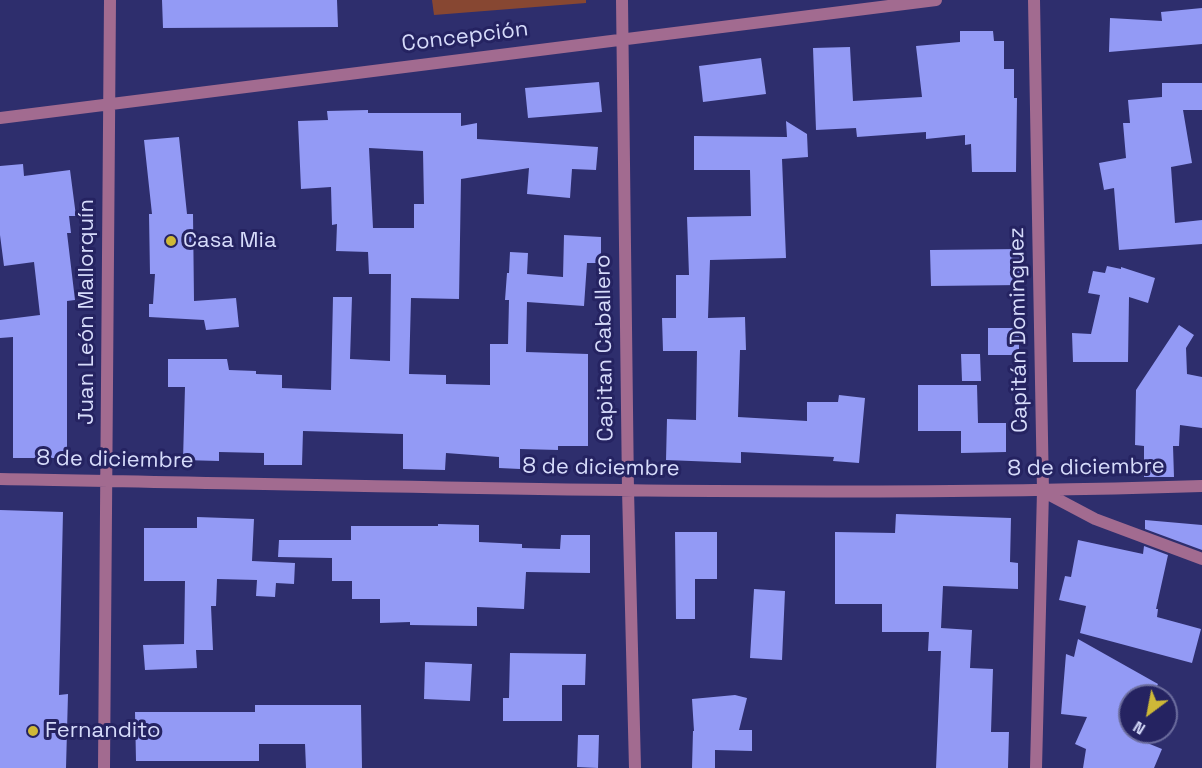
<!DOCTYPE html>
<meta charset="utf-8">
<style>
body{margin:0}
#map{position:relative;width:1202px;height:768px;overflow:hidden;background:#2e2e6d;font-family:"Space Grotesk",sans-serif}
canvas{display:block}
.north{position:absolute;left:1118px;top:684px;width:60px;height:60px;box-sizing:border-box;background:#252361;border:2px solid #6c6d9e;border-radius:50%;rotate:212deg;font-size:16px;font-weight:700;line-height:24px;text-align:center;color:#d6dbfa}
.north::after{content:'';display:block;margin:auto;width:21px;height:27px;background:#ceb837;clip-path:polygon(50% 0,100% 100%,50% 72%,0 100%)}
</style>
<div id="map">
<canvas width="1202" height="768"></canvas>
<div class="north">N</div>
</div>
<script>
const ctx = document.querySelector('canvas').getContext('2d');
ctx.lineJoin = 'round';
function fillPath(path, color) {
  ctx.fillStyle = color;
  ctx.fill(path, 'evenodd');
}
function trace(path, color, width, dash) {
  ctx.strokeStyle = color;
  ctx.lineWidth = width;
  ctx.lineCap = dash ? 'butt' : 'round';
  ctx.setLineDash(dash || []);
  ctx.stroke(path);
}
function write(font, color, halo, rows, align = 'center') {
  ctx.font = font + ' "Space Grotesk",sans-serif';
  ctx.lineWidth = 6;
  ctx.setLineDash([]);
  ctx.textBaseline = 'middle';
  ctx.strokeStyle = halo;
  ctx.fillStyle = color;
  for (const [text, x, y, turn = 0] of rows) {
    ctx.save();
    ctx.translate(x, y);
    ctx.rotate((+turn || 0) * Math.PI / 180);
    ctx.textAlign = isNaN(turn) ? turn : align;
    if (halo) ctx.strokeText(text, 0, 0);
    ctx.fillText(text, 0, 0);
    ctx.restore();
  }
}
fillPath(new Path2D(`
 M 432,0 L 586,0 L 586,3 L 434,15 Z`), '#874732');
fillPath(new Path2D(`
 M 162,0 L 337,0 L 338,27 L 163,28 Z
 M 1202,8 L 1202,44 L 1109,52 L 1110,18 L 1162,21 L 1161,12 Z
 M 960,31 L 993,31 L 994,41 L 1004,41 L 1004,69 L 1014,69 L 1014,98 L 1017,98 L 1016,172 L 972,172 L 971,144 L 965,145 L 965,135 L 926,139 L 926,132 L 857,137 L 856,128 L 816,130 L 813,48 L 850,47 L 853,101 L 922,97 L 916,46 L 960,42 Z
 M 761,58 L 766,94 L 703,102 L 699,66 Z
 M 599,82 L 602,112 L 528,118 L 525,88 Z
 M 1162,83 L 1202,83 L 1202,110 L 1183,110 L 1192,163 L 1171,167 L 1175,223 L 1202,220 L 1202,244 L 1119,250 L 1114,188 L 1104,190 L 1099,163 L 1126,158 L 1123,123 L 1130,123 L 1128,100 L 1162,97 Z
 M 368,110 L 368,113 L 461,113 L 461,126 L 477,123 L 477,139 L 598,147 L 596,170 L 572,169 L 570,198 L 527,194 L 529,168 L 461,179 L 459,299 L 411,298 L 409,374 L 446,375 L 446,384 L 490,385 L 490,344 L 508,344 L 509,300 L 505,300 L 507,273 L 509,273 L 510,252 L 528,253 L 527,274 L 563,277 L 564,235 L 601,237 L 601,263 L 587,263 L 584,306 L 527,302 L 526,352 L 588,354 L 588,446 L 558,446 L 558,450 L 520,449 L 520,469 L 499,468 L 499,457 L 446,453 L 445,470 L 403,469 L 403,434 L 303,431 L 302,465 L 264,465 L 264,453 L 219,452 L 219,461 L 183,460 L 185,387 L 168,387 L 168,359 L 227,359 L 229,370 L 256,371 L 256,374 L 282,375 L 282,388 L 331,390 L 333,297 L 352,297 L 350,359 L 390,361 L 391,274 L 369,274 L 368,252 L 336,251 L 337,224 L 332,225 L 331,187 L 301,189 L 298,121 L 328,120 L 327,111 ZM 369,148 L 423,151 L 424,204 L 414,204 L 414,228 L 373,228 Z
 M 786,121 L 807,134 L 808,157 L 782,159 L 786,258 L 710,260 L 708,318 L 745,317 L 746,350 L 740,350 L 738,417 L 807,421 L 807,402 L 838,402 L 839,395 L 865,398 L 859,463 L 833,461 L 834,457 L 741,452 L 741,463 L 666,460 L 667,419 L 696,420 L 697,351 L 663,351 L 662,318 L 676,318 L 676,275 L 689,275 L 687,217 L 751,216 L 750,170 L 694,170 L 694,136 L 787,137 Z
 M 179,137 L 187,214 L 193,214 L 194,301 L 236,298 L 239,327 L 206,330 L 204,320 L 149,317 L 149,304 L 153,304 L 155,274 L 150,274 L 149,214 L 152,214 L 144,140 Z
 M 23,164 L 24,176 L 70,170 L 76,216 L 69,216 L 71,233 L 67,233 L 75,300 L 67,301 L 67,458 L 13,458 L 13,337 L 0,338 L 0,320 L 40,315 L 34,262 L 4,266 L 0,235 L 0,166 Z
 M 1020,249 L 1021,285 L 931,286 L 930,250 Z
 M 1107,266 L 1121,269 L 1121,267 L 1155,278 L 1148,303 L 1129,297 L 1128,362 L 1073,362 L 1072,333 L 1091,334 L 1100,295 L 1088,293 L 1093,271 L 1105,273 Z
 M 1179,325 L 1194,335 L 1186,348 L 1187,374 L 1202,377 L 1202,428 L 1180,425 L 1179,446 L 1173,446 L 1174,477 L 1144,477 L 1144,446 L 1135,445 L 1136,390 Z
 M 988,328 L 1019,328 L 1019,355 L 988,355 Z
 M 961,354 L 980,354 L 981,381 L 962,381 Z
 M 918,385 L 977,385 L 978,423 L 1006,423 L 1006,452 L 961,453 L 961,431 L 918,431 Z
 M 0,510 L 63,512 L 59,695 L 68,694 L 66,768 L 0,768 Z
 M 896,514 L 1011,518 L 1010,562 L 1018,563 L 1018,589 L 943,586 L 941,628 L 972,630 L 970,668 L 993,669 L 991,732 L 1009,732 L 1008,768 L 936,768 L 941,651 L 928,651 L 929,632 L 882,632 L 882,604 L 835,604 L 835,532 L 895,533 Z
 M 197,517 L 254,519 L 252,561 L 295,563 L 294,584 L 276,583 L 275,597 L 256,596 L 257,580 L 217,579 L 216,606 L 211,606 L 213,650 L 196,650 L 197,668 L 145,670 L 143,645 L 184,644 L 185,581 L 144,581 L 144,528 L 197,528 Z
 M 1145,520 L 1202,525 L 1202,550 L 1145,529 Z
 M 438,524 L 479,525 L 479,542 L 522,544 L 522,548 L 560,549 L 561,535 L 590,535 L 590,573 L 526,572 L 524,609 L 477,607 L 477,626 L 410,625 L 410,622 L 380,623 L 380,599 L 352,599 L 352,581 L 332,581 L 332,558 L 278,557 L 279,540 L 351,540 L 351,526 L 438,526 Z
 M 675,532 L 717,532 L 717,579 L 695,579 L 695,619 L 676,619 Z
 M 1078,540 L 1143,554 L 1144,546 L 1168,555 L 1156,609 L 1158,609 L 1157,617 L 1201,629 L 1192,663 L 1080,633 L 1086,606 L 1059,600 L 1065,576 L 1071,577 Z
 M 754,589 L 785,591 L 782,660 L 750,658 Z
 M 1078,639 L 1158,684 L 1152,696 L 1130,696 L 1130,732 L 1137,732 L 1135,738 L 1162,749 L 1154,768 L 1083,768 L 1086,749 L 1075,744 L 1087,717 L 1061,714 L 1066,654 L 1074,657 Z
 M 510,653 L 586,654 L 585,685 L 562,685 L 562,721 L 503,721 L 503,698 L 509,698 Z
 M 425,662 L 472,664 L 470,701 L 424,699 Z
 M 735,695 L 747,698 L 739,730 L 752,730 L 752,751 L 715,750 L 715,768 L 692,768 L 693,731 L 694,731 L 692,699 Z
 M 255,705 L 361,705 L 362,768 L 306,768 L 305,744 L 259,744 L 259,761 L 136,761 L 135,712 L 255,712 Z
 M 578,735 L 599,735 L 598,768 L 577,767 Z`), '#939af5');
trace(new Path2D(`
 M 622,0 L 628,490 L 635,768
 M 1034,0 L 1043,491 L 1036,768
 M 0,118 L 936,0
 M 0,479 C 400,486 802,499 1202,486
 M 1044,492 L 1095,519 L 1202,559
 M 104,768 L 110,0`), '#a26b90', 12);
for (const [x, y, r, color] of [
 [171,241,6,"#ceb837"],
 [33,731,6,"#ceb837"]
]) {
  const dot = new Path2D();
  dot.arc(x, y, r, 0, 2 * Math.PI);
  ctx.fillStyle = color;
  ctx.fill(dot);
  trace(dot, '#252361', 2);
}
write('22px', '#d6dbfa', '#252361', [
 ["Concepción",465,37,-7],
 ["Juan León Mallorquín",87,312,-90],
 ["Capitán Dominguez",1019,330,-91],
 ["Capitan Caballero",605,348,-91],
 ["8 de diciembre",115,460,1],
 ["8 de diciembre",601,468,1],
 ["8 de diciembre",1086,468,-1]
]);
write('22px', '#d6dbfa', '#252361', [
 ["Casa Mia",183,241],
 ["Fernandito",45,731]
], 'left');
</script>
